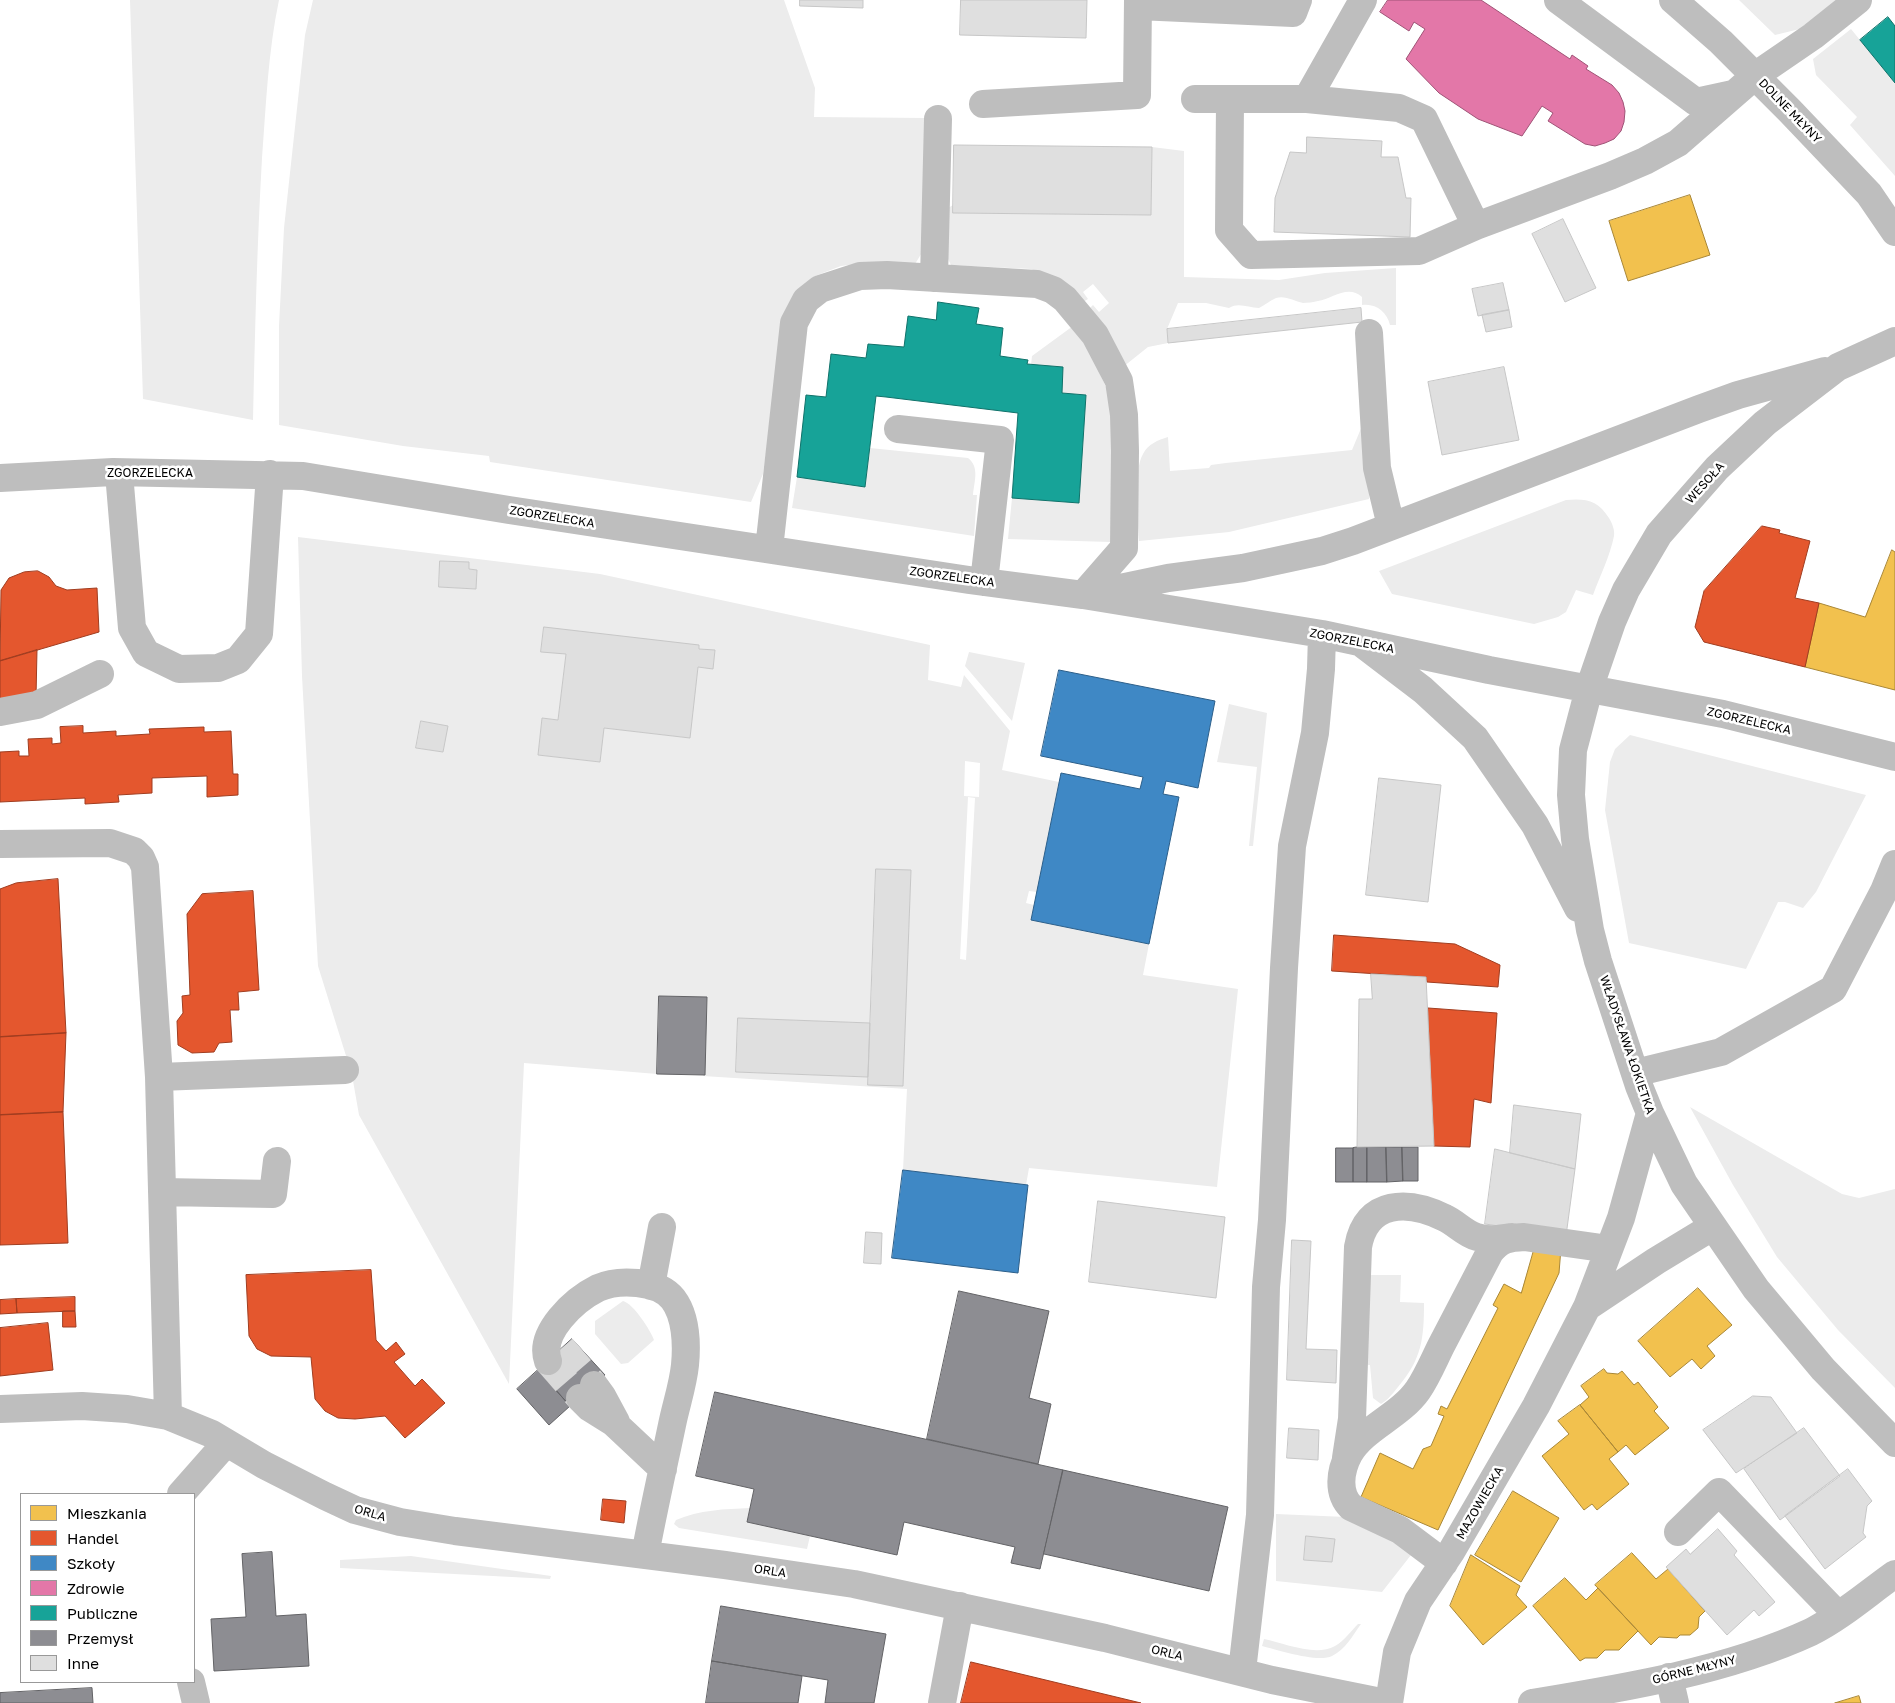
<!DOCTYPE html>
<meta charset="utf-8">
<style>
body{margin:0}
#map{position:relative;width:1895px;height:1703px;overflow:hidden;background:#fff;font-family:"Golos Text",sans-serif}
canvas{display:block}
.legend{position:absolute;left:20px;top:1493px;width:175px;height:190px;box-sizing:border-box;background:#fff;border:1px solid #999;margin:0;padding:6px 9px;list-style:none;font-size:15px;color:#000}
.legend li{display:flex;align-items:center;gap:10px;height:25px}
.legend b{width:25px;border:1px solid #999}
</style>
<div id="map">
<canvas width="1895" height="1703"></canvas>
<ul class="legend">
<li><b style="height:14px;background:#f2c14e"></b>Mieszkania</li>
<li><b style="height:14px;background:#e4572e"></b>Handel</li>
<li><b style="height:14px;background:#3f88c5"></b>Szkoły</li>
<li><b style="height:14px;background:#e377a8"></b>Zdrowie</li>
<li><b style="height:14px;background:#17a398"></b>Publiczne</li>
<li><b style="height:14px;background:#8d8d92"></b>Przemysł</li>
<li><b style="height:14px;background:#dfdfdf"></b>Inne</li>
</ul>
</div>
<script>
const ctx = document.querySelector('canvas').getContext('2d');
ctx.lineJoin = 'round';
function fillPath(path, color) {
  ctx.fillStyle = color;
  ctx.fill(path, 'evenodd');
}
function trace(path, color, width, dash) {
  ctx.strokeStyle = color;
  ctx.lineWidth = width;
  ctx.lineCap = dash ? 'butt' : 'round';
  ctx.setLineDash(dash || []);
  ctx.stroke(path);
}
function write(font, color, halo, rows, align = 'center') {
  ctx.font = font + ' "Golos Text",sans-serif';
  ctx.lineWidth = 5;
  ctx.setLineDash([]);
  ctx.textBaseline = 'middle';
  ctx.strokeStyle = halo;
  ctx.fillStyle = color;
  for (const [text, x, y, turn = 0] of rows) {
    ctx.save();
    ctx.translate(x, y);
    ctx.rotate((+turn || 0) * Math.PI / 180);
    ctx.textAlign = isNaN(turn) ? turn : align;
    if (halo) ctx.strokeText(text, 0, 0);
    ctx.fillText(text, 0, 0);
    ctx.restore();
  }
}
fillPath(new Path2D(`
 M 130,0 L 279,0 C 268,52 266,106 262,158 C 257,245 255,332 253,420 L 143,399 Z
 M 313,0 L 784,0 L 815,88 L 814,117 L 926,118 L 926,246 L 915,264 L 865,263 L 841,266 L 815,276 L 787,307 L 763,474 L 751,502 L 490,462 L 489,456 L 403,446 L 279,425 L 279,326 L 284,228 L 305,35 Z
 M 1739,0 L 1842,0 L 1808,27 L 1775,35 Z
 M 1851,29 L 1895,83 L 1895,176 L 1850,125 L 1857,117 L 1816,75 L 1813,59 Z
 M 1152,147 L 1184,151 L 1184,277 L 1279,280 L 1325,273 L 1396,268 L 1396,325 L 1390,325 C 1387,312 1376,303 1362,305 L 1362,297 C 1348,284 1332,299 1318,301 C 1314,302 1307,303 1303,303 C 1294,301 1285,295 1276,298 C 1271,300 1265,305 1259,308 C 1248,308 1239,302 1229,308 L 1206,303 L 1178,303 L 1167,329 L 1168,343 L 1148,347 L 1123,367 L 1090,308 L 1093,305 L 1099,312 L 1109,303 L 1093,284 L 1083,292 L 1088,299 L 1083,302 L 1058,279 L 1031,269 L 951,265 L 941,245 L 943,211 L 953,205 L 954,213 L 1151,215 Z
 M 1073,326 L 1089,349 L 1114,405 L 1111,542 L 1008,539 L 1012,498 L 1079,503 L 1086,395 L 1062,393 L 1062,367 L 1031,365 L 1032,356 Z
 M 1362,426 L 1370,469 L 1369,499 L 1229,532 L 1139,541 C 1138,520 1133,471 1143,454 C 1148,444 1158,440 1168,437 L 1170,471 L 1209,468 L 1211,465 L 1226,463 L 1352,450 Z
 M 870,448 L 968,458 C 980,467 974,482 973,495 L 977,495 L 974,536 L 792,508 L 797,477 L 865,487 Z
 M 1566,500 C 1585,498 1598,500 1609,518 C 1612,523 1615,530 1614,536 C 1610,556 1600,576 1593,595 L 1576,590 L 1566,612 L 1558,617 L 1534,624 L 1392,594 L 1379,571 Z
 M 298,537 L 600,574 L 930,645 L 928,680 L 961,687 L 964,675 L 1010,731 L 1002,770 L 1059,782 L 1037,892 L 1029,891 L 1026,903 L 1034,905 L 1031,920 L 1149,944 L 1143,975 L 1238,989 L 1217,1187 L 1029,1168 L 1026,1185 L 903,1170 L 907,1089 L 703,1076 L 707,997 L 659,996 L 657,1074 L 524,1063 L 509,1384 L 359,1115 L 352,1075 L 318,966 L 302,676 ZM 441,561 L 469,562 L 469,569 L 477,570 L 476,589 L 439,587 ZM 699,645 L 699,649 L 715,651 L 713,668 L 698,667 L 689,738 L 604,728 L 599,762 L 538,755 L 542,718 L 558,720 L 566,654 ZM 421,721 L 447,726 L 443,752 L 416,748 ZM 965,761 L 980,763 L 979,797 L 964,796 ZM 968,797 L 975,798 L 966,960 L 960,959 ZM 876,869 L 911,871 L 903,1085 L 868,1077 L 736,1072 L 738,1018 L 870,1023 Z
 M 969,652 L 1025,663 L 1012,721 L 965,666 Z
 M 1229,704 L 1267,713 L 1253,846 L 1249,846 L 1257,767 L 1217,762 Z
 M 1630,735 L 1866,795 L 1816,892 L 1803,908 L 1785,902 L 1778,902 L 1746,969 L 1629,943 L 1605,810 L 1610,762 L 1615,749 Z
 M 1690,1107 L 1842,1194 L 1859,1198 L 1895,1189 L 1895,1388 L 1838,1330 L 1777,1257 L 1733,1185 Z
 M 1366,1275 L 1401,1275 L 1400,1302 L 1424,1303 C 1424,1338 1422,1359 1398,1387 C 1393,1393 1388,1400 1381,1404 L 1373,1398 L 1370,1365 L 1364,1365 Z
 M 623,1301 C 633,1303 651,1331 654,1340 L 628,1363 L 621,1364 L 595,1334 L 595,1321 Z
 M 750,1508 L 747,1522 L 810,1536 L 807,1549 L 679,1528 L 674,1524 L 676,1520 C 699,1510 725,1509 750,1508 Z
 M 1276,1514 L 1346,1517 L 1388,1537 L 1411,1555 L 1382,1592 L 1276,1581 Z
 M 411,1556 L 551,1576 L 550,1579 L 340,1568 L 340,1560 Z
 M 1358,1624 L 1361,1624 C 1353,1635 1345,1650 1332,1656 C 1318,1663 1278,1650 1262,1646 L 1264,1639 C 1284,1643 1315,1657 1335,1646 C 1344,1641 1351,1631 1358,1624 Z`), '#ececec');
const homes = new Path2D(`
 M 1690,195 L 1710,255 L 1628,281 L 1609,221 Z
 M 1892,550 L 1895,552 L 1895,690 L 1805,667 L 1819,603 L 1865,617 Z
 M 1536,1243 L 1561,1248 L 1559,1273 L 1438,1530 L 1361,1497 L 1380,1453 L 1413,1469 L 1423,1449 L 1431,1446 L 1444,1416 L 1438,1414 L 1441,1406 L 1447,1409 L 1498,1308 L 1493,1305 L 1504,1284 L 1521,1293 Z
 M 1698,1288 L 1732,1325 L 1707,1346 L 1715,1356 L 1701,1369 L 1692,1359 L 1670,1377 L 1638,1341 Z
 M 1604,1369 L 1607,1373 L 1618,1374 L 1622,1371 L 1634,1385 L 1638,1382 L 1658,1407 L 1654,1411 L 1669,1428 L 1635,1455 L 1626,1445 L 1618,1452 L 1580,1405 L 1589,1397 L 1581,1386 Z
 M 1580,1405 L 1618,1452 L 1609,1459 L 1629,1484 L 1597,1510 L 1592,1504 L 1584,1510 L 1542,1456 L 1569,1434 L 1558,1421 Z
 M 1513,1491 L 1559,1518 L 1521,1582 L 1475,1555 Z
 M 1632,1553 L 1656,1579 L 1668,1569 L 1705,1611 L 1699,1617 L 1698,1628 L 1690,1635 L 1680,1635 L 1677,1638 L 1659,1637 L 1651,1645 L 1595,1585 Z
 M 1471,1555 L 1520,1586 L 1516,1595 L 1527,1607 L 1483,1645 L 1450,1606 Z
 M 1565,1578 L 1586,1600 L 1598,1588 L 1638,1631 L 1619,1650 L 1605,1650 L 1597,1658 L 1585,1658 L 1580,1661 L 1533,1606 Z
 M 1859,1696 L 1861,1703 L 1835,1703 Z`);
fillPath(homes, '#f2c14e');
trace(homes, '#a98737', 1);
const shops = new Path2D(`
 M 1762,526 L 1780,530 L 1779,533 L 1810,541 L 1795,598 L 1819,603 L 1805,667 L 1704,642 L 1695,627 L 1704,591 Z
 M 38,571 L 49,577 L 56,586 L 67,590 L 97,588 L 99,632 L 0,661 L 1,590 L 9,578 L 24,572 Z
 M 37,650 L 36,697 L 0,705 L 0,661 Z
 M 83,726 L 83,733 L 116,731 L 116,736 L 150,734 L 149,729 L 204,727 L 204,732 L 231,731 L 233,774 L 238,774 L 238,795 L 207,797 L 207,776 L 152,778 L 152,793 L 118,795 L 119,802 L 85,804 L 85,798 L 0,802 L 0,752 L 19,751 L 19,756 L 29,756 L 28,739 L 52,738 L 52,744 L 61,743 L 60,727 Z
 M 58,879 L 66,1033 L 0,1037 L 0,889 L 16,883 Z
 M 253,891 L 259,990 L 238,992 L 239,1010 L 230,1010 L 232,1042 L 219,1043 L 214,1052 L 192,1053 L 178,1045 L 177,1021 L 183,1013 L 182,996 L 190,995 L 187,914 L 202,894 Z
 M 1334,935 L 1455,944 L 1500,965 L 1498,987 L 1427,982 L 1426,977 L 1332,971 Z
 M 1428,1008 L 1497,1013 L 1491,1103 L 1474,1099 L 1470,1147 L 1434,1146 Z
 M 66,1033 L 63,1112 L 0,1115 L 0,1037 Z
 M 63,1112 L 68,1243 L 0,1245 L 0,1115 Z
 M 371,1270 L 376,1340 L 386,1351 L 396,1342 L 405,1354 L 394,1362 L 415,1386 L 422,1379 L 445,1403 L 405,1438 L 385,1416 L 355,1419 L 338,1418 L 325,1411 L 315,1399 L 311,1357 L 271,1356 L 257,1349 L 249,1336 L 246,1275 Z
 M 75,1297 L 75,1311 L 17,1313 L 16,1299 Z
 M 16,1299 L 17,1313 L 0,1314 L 0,1300 Z
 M 63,1311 L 75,1311 L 76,1327 L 63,1327 Z
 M 48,1323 L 53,1370 L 0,1376 L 0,1328 Z
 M 603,1499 L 626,1501 L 624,1523 L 601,1520 Z
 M 971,1662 L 1141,1703 L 961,1703 Z`);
fillPath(shops, '#e4572e');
trace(shops, '#a03d20', 1);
const schools = new Path2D(`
 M 1059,670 L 1215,701 L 1198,788 L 1166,781 L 1163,794 L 1179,797 L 1149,944 L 1031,920 L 1061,773 L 1140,789 L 1143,777 L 1041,756 Z
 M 903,1170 L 1028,1185 L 1018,1273 L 892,1258 Z`);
fillPath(schools, '#3f88c5');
trace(schools, '#2c5f8a', 1);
const health = new Path2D(`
 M 1388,0 L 1481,0 L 1570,59 L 1572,55 L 1588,66 L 1586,69 L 1612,85 L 1619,93 L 1623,102 L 1625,111 L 1624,122 L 1621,131 L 1614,139 L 1605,143 L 1595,146 L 1585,144 L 1548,121 L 1553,113 L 1542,106 L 1522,136 L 1478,119 L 1439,93 L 1406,59 L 1425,29 L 1414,22 L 1409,31 L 1380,12 Z`);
fillPath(health, '#e377a8');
trace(health, '#9f5376', 1);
const public = new Path2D(`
 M 1888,17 L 1895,26 L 1895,83 L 1860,40 Z
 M 938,302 L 979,308 L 976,324 L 1003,328 L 1000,356 L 1028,360 L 1027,364 L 1063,367 L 1062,393 L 1086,395 L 1079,503 L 1012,498 L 1018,413 L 886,397 L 876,396 L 865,487 L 797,477 L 806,395 L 826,397 L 831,354 L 866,358 L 868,344 L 904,347 L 908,316 L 936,320 Z`);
fillPath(public, '#17a398');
trace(public, '#10726a', 1);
const industry = new Path2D(`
 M 659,996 L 707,997 L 705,1075 L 657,1074 Z
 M 1357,1147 L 1367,1147 L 1367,1182 L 1353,1182 L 1353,1148 Z
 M 1367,1147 L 1386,1147 L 1387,1182 L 1367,1182 Z
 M 1386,1147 L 1402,1147 L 1403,1181 L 1387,1182 Z
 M 1402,1147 L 1418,1147 L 1418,1181 L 1403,1181 Z
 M 1336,1148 L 1353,1148 L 1353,1182 L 1336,1182 Z
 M 959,1291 L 1049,1311 L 1029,1398 L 1051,1404 L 1038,1464 L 927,1439 Z
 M 572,1339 L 605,1375 L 570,1406 L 538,1370 Z
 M 538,1370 L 570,1406 L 549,1425 L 517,1389 Z
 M 715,1392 L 1063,1470 L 1040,1569 L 1011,1563 L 1015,1547 L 904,1522 L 897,1555 L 747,1522 L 754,1489 L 696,1476 Z
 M 1063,1470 L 1228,1507 L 1209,1591 L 1044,1554 Z
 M 272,1552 L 276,1616 L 306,1614 L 309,1666 L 214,1671 L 211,1619 L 246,1617 L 242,1554 Z
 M 721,1606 L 886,1634 L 874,1703 L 825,1703 L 828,1680 L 712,1661 Z
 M 712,1661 L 802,1676 L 798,1703 L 706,1703 Z
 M 92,1688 L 93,1703 L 0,1703 L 0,1693 Z`);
fillPath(industry, '#8d8d92');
trace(industry, '#636366', 1);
const building = new Path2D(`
 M 800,0 L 863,0 L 863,8 L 800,6 Z
 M 961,0 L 1087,0 L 1086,38 L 960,35 Z
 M 1307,137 L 1382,141 L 1381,157 L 1398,157 L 1406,198 L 1411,198 L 1410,237 L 1274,232 L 1275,198 L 1290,152 L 1306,153 Z
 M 954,145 L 1152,147 L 1151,215 L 953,213 Z
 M 1563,219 L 1596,288 L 1565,302 L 1532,234 Z
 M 1503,283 L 1509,310 L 1478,316 L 1472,289 Z
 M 1361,308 L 1362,322 L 1168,343 L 1167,329 Z
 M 1509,310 L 1512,327 L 1486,332 L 1482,315 Z
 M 1504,367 L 1519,440 L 1442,455 L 1428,382 Z
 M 440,561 L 469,562 L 469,569 L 477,570 L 476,589 L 439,587 Z
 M 544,627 L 699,645 L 699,649 L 715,650 L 713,669 L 698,667 L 690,738 L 604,728 L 600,762 L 538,755 L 542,718 L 558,720 L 566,654 L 541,652 Z
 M 421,721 L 448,726 L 443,752 L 416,748 Z
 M 1379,778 L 1441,785 L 1428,902 L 1366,895 Z
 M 876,869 L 911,870 L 903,1086 L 868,1085 Z
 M 1371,974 L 1426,977 L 1434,1146 L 1357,1147 L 1359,999 L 1372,999 Z
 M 738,1018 L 870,1023 L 868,1077 L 736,1072 Z
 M 1514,1105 L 1581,1114 L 1575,1169 L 1510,1153 Z
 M 1495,1149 L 1575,1169 L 1566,1236 L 1485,1224 Z
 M 1098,1201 L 1225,1217 L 1216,1298 L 1089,1282 Z
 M 866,1232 L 882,1233 L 881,1264 L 864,1263 Z
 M 1292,1240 L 1311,1241 L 1306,1349 L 1337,1350 L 1336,1383 L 1287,1380 Z
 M 1753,1396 L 1771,1397 L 1797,1433 L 1736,1473 L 1703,1430 Z
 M 1289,1428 L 1319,1430 L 1318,1460 L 1287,1458 Z
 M 1804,1428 L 1840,1476 L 1780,1520 L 1744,1469 Z
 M 1848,1469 L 1872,1501 L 1867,1506 L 1863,1533 L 1866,1537 L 1825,1569 L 1785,1516 Z
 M 1718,1529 L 1737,1551 L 1734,1555 L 1775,1602 L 1759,1616 L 1754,1610 L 1727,1635 L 1666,1567 L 1686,1549 L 1690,1554 Z
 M 1306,1536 L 1335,1539 L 1332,1562 L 1304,1560 Z`);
fillPath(building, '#dfdfdf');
trace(building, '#c7c7c7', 1);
trace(new Path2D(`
 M 562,1348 L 594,1385
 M 548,1361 L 580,1398`), '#d9d9d9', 28, [28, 14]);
trace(new Path2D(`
 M 1558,0 L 1696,102 L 1733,94
 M 1673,0 L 1721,42 L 1790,111 L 1869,194 L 1895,232
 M 1138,6 L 1293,13 L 1298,0
 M 1195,99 L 1307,99 L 1363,0
 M 1307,99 L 1399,108 L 1424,119 L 1476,226
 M 1230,101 L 1229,230 L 1251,255 L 1419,251 L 1476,226 L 1610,176 L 1645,161 L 1678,143 L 1756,75 L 1813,36 L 1858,0
 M 983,104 L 1137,95 L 1138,0
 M 934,278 L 938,119
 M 1369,333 L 1377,468 L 1391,526
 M 1895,341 L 1838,367 L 1765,423 L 1717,468 L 1659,534 L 1626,590 L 1612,622 L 1589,689 L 1573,750 L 1571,795 L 1575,839 L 1590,930 L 1598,961 L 1639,1086 L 1650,1113 L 1684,1184 L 1756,1289 L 1823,1369 L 1895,1443
 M 898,429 L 1000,440 L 984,582
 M 119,473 L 132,628 L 146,653 L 179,669 L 218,668 L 238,660 L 259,634 L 270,474
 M 0,478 L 113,472 L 303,476 L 509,510 L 969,580 L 1083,595 L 1322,634 L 1489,670 L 1723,714 L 1895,757
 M 769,549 L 794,323 L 806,300 L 820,289 L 860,276 L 887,275 L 1037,284 L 1053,290 L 1065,299 L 1095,335 L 1119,381 L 1124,415 L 1125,451 L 1124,548 L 1083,595
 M 1101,592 L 1168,578 L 1243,568 L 1322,551 L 1353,541 L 1699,409 L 1738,395 L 1825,371
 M 1364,645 L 1423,690 L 1475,738 L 1535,825 L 1578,908
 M 0,712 L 37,705 L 100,674
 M 0,844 L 110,843 L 134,851 L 141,858 L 145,867 L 159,1077 L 345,1070
 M 1635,1073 L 1721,1052 L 1833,989 L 1884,891 L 1895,864
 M 159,1077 L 168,1416
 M 162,1192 L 273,1194 L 277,1161
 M 651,1286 L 662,1227
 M 1587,1307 L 1656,1261 L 1712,1227
 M 548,1361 C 538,1333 574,1300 598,1288 C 618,1279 658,1280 673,1299 C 686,1316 687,1344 685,1365 C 683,1385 676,1405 672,1425 C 663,1468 653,1512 645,1555
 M 594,1385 L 602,1396 L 616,1422
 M 580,1398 L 590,1408 L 614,1423 L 663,1469
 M 0,1409 L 82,1406 L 127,1409 L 168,1416 L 212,1434 L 264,1465 L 325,1496 L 355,1510 L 400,1522 L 455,1531 L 725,1565 L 854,1584 L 1105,1638 L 1272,1680 L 1386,1703
 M 1346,1458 L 1352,1419 L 1358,1247 C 1366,1199 1409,1200 1445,1218 C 1456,1223 1465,1234 1477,1237 C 1489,1241 1500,1239 1512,1237
 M 181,1494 L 226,1443
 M 1678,1532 L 1719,1492 L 1838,1615
 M 1444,1563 L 1400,1530 L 1351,1507 C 1337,1493 1340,1471 1349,1454 C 1364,1428 1400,1416 1418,1390 C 1427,1377 1434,1360 1441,1346 C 1457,1315 1474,1283 1490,1252 C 1501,1239 1508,1238 1524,1237 L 1609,1249
 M 1242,1671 L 1260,1515 L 1266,1287 L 1272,1220 L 1284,968 L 1292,846 L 1315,733 L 1321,669 L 1322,634
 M 1669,1677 L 1675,1703
 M 191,1682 L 196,1703
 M 942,1703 L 960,1606
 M 1389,1703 L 1397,1652 L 1418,1601 L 1451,1552 L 1536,1406 L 1587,1307 L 1621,1218 L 1650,1113
 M 1532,1703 C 1623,1688 1727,1671 1811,1632 C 1841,1617 1868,1593 1895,1574`), '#bebebe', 28);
write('12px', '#000', '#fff', [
 ["DOLNE MŁYNY",1790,111,46],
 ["ZGORZELECKA",150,473],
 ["WESOŁA",1705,483,-48],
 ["ZGORZELECKA",552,517,9],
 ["ZGORZELECKA",952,577,8],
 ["ZGORZELECKA",1352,641,11],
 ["ZGORZELECKA",1749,721,13],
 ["WŁADYSŁAWA ŁOKIETKA",1627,1045,71],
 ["MAZOWIECKA",1480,1503,-60],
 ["ORLA",370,1513,16],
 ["ORLA",770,1571,8],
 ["ORLA",1167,1653,13],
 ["GÓRNE MŁYNY",1694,1670,-14]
]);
</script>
